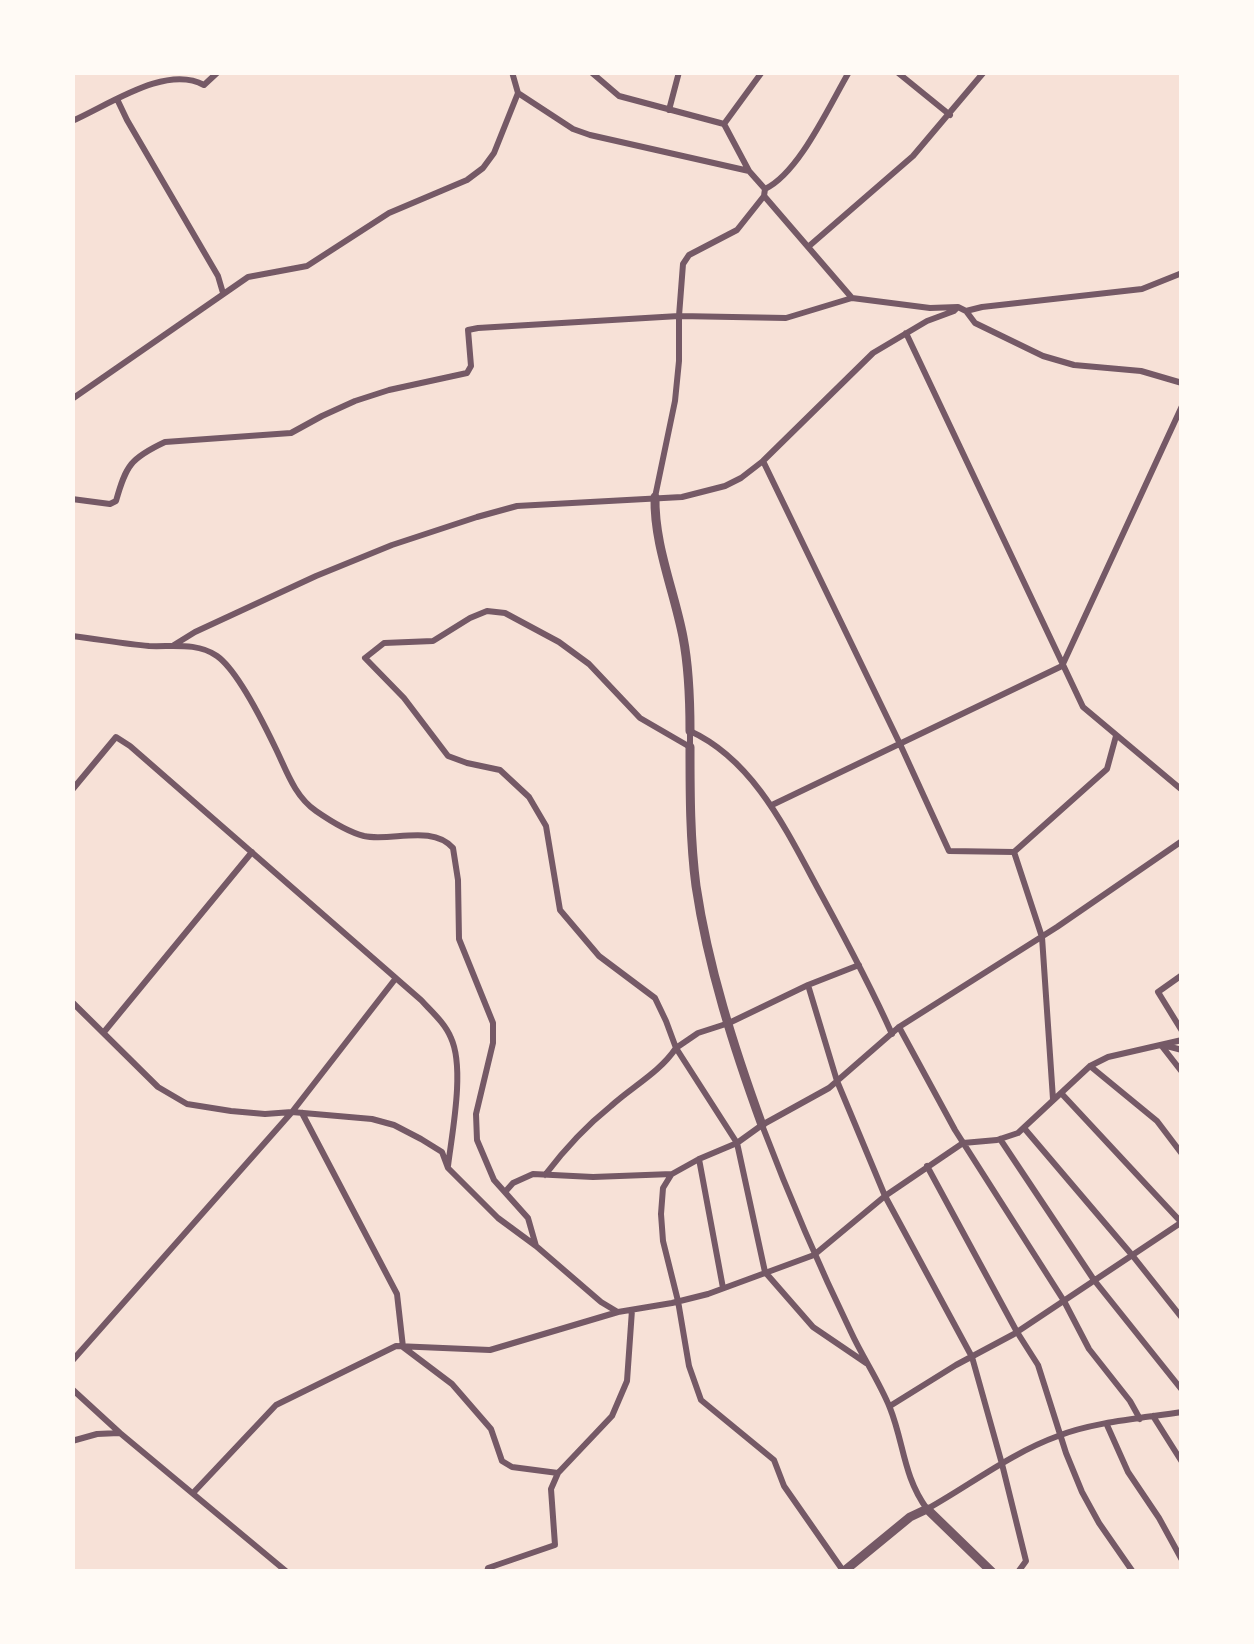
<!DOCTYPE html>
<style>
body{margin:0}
#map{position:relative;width:1254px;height:1644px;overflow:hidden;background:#f7e1d7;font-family:"Fira Sans",sans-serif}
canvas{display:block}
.frame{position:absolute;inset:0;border:75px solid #fffaf5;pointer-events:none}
</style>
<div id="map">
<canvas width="1254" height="1644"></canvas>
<div class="frame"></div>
</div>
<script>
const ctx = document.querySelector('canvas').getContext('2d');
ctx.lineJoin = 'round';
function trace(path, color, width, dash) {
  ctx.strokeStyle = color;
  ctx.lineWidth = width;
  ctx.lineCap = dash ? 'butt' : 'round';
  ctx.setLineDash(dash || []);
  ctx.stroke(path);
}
trace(new Path2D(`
 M 591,72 L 619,96 L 724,124 L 749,171
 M 897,72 L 950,115
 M 518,93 L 573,129 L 590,135 L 749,171 L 765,189 L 764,196 L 737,230 L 689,255 L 683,264 L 679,316 L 679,361 L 675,401 L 655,497
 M 117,99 L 127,120 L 218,276 L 223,293
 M 669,110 L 679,72
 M 72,121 C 109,105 166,64 204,85 L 218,72
 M 724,124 L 762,72
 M 765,189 C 799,173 829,106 849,72
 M 765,197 L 852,298
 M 808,247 L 913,156 L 984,72
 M 966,311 L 982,307 L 1142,289 L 1182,273
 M 906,333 L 1083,707 L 1182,790
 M 72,399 L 248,277 L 307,266 L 389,213 L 467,180 L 483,168 L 494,153 L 518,93 L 512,72
 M 763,461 L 900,744 L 949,851 L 1014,852 L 1042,937 L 1053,1099
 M 72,499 L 110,504 L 116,501 C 126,465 131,458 165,442 L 291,433 L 322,416 L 355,401 L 389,390 L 467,373 L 471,366 L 468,330 L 478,328 L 679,316 L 786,318 L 852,298 L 930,308 L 958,307 L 966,311 L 975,323 L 1043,356 L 1074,365 L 1141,371 L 1182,383
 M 72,636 C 98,639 124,644 149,646 C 172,647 197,642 217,656 C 238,671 263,722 275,747 C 286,769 294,796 316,811 C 329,820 348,832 364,836 C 391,842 432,824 453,848 L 458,880 L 459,939 L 493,1023 L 493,1043 L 476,1114 L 477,1140 L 494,1180 L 528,1218 L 536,1246
 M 174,645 L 195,632 L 316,576 L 392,545 L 477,517 L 517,506 L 682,497 L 725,486 L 741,478 L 763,461 L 873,353 L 927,321 L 954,311 L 957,308
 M 72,790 L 116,737 L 130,746 L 421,1000 C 431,1011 445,1023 451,1038 C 465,1068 452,1133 448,1166
 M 772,805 L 1062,666 L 1182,406
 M 1014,852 L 1107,769 L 1116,736
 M 859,965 L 808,985 L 729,1023 L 698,1033 L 676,1048 L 737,1143 L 765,1272 L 813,1327 L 866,1363
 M 1182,975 L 1158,992 L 1182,1031
 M 808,985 L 837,1081 L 885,1196 L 972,1357 L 1002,1464 L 1026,1561 L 1018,1572
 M 72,1002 L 158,1087 L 187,1104 L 231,1111 L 265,1114 L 292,1112 L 372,1119 L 394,1125 L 421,1139 L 442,1152 L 448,1168 L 498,1218 L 536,1246 L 601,1302 L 616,1311
 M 899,1027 L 955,1130 L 1064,1301 L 1089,1349 L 1130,1401 L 1140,1419
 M 104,1032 L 252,852
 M 1161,1045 L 1182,1072
 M 1163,1045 L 1182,1050
 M 1090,1066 L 1157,1121 L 1182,1154
 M 1061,1093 L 1181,1222
 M 302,1113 L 397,1294 L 403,1347 L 452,1384 L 491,1429 L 502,1461 L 512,1467 L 558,1473 L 612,1416 L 627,1381 L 632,1310
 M 762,1125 C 789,1196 818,1264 851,1332 C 863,1358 879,1381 890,1408 C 904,1443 903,1476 927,1509 C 970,1485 1011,1453 1058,1436 C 1093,1422 1144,1418 1182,1412
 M 1024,1128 L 1132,1255 L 1182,1318
 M 1000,1139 L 1094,1280 L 1182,1390
 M 699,1159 L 723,1288
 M 927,1166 L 1017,1332 L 1038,1365 L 1066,1453 L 1082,1492 L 1099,1523 L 1133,1572
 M 545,1175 C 564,1150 586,1126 611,1106 C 633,1086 659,1073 676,1048 L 666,1021 L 655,998 L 599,956 L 560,910 L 546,826 L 529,797 L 500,770 L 467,763 L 448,756 L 404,698 L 365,658 L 384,643 L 433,641 L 470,618 L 487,611 L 505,613 L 559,642 L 589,664 L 640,718 L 690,747 L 690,731 C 756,761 789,836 822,896 C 847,942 871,987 892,1034
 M 671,1175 L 663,1188 L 661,1214 L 663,1241 L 678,1301 L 689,1366 L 701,1400 L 774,1460 L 784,1486 L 844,1572
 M 505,1192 L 513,1183 L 533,1174 L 593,1177 L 672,1174 L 699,1159 L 737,1143 L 762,1125 L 829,1088 L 899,1027 L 1057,927 L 1182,841
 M 72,1361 L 292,1112 L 396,978
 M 72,1389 L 120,1433 L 287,1572
 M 890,1406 L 956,1365 L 1014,1334 L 1182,1222
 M 1153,1416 L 1182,1462
 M 1107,1425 L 1128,1472 L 1159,1518 L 1182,1560
 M 72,1441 L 97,1434 L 119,1433
 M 193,1493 L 276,1405 L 396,1346 L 490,1350 L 618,1312 L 672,1303 L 708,1294 L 814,1255 L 885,1196 L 963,1143 L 997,1140 L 1018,1133 L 1090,1066 L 1108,1057 L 1182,1040
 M 487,1572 L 488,1568 L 555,1545 L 551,1489 L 558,1473`), '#755966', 6);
trace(new Path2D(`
 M 655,497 C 654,545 674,590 683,637 C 689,668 690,700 690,731
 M 690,747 C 690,793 690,840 696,886 C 708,967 734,1048 762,1125
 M 843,1572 L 910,1517 L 927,1509 L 992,1572`), '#755966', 9);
</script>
